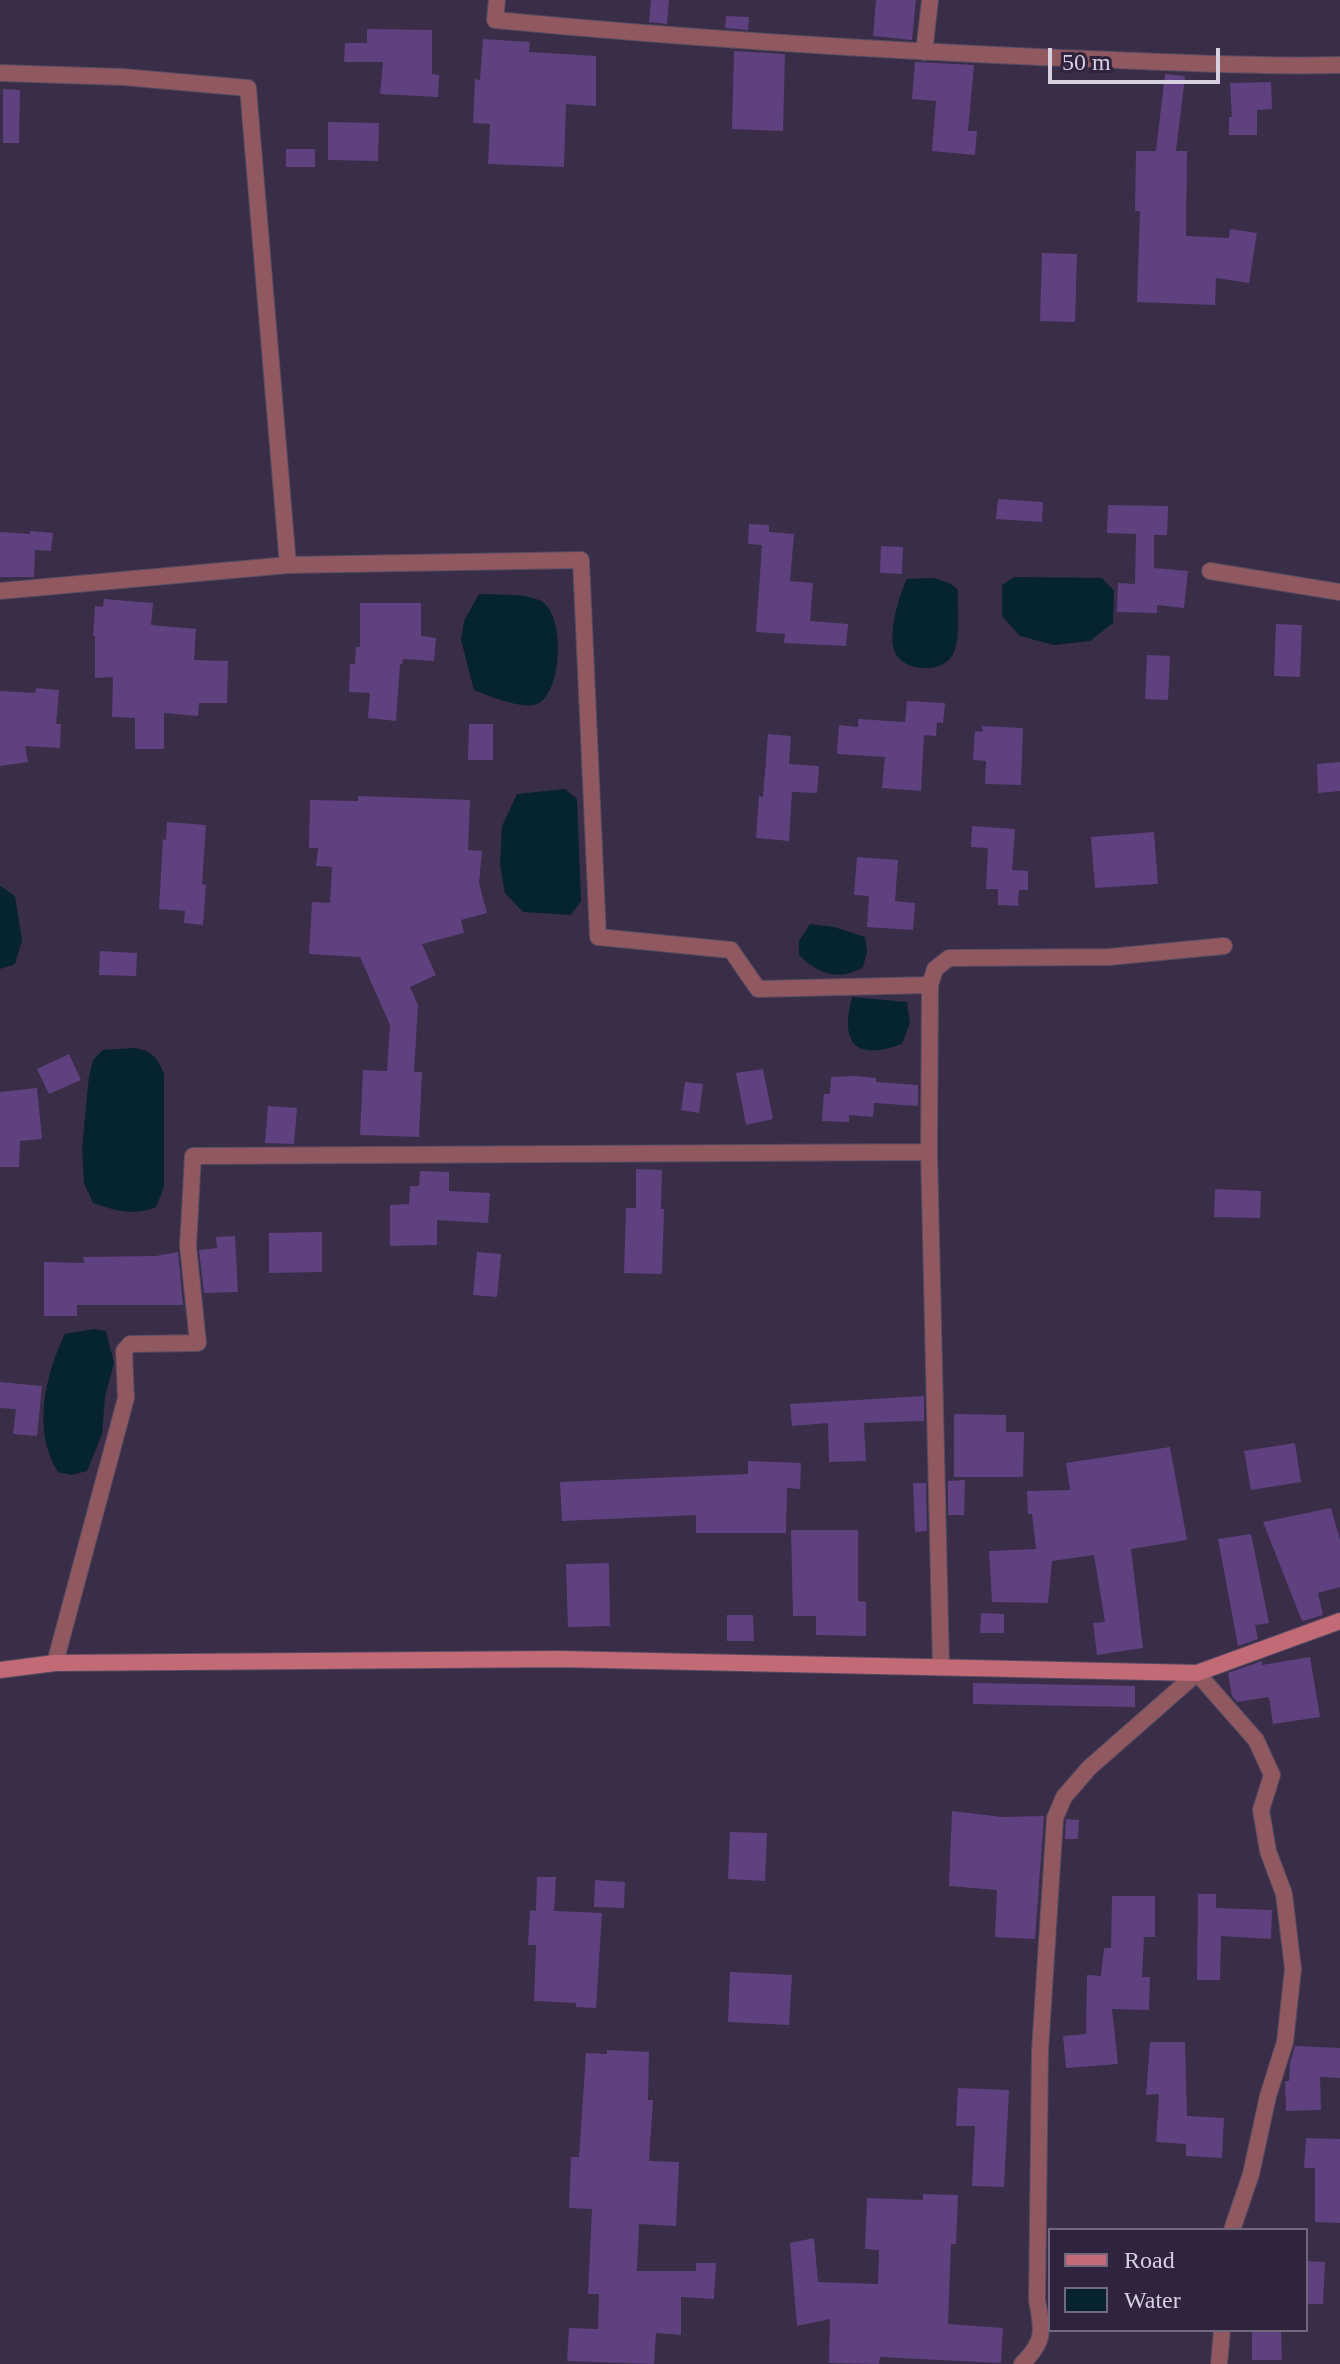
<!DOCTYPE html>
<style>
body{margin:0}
#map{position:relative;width:1340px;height:2364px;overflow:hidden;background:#392d48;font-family:"Times New Roman",serif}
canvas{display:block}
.legend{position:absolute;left:1048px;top:2228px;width:260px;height:104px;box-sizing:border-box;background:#2f233d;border:2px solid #72687e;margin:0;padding:10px 14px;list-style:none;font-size:24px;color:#d6d0e0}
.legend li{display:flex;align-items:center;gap:16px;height:40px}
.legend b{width:40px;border:2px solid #72687e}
.scale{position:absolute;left:1048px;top:48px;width:172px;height:36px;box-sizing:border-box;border:4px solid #d6d0e0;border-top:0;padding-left:10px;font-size:24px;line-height:28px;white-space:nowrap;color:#d6d0e0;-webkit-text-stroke:6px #2f233d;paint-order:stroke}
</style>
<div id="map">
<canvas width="1340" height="2364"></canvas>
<ul class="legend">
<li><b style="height:10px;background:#c26b76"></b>Road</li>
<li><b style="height:22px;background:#062330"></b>Water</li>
</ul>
<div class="scale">50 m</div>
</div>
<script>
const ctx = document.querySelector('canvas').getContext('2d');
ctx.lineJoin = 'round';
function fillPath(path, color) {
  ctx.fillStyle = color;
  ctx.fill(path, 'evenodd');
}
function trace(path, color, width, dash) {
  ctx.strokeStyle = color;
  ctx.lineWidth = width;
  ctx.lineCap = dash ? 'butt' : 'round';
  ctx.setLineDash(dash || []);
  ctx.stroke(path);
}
fillPath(new Path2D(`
 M 1014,577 L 1102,578 L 1114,591 L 1113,623 L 1090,641 L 1054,645 L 1020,636 L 1002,616 L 1002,585 Z
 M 934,578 L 951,584 L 958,590 C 957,609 961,634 954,652 C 946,673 910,673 897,656 C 885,640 899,595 907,579 Z
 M 479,594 C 498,595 524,593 541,601 C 566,614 563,699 534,705 C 519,708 489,696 474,690 L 461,640 L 464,621 Z
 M 565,789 L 577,799 L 581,901 L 571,915 L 523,912 L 505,893 L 500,865 L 502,826 L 517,794 Z
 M 0,886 L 15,896 L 22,940 L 15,964 L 0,969 Z
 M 810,924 L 834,927 L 865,937 L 867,952 L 863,967 C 839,982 818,974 799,955 L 799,941 Z
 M 852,997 L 907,1002 L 910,1023 L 902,1044 C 855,1061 840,1044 852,997 Z
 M 135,1048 C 152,1051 158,1058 164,1074 L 164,1187 L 156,1207 C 134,1216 116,1211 93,1203 L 84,1183 L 82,1148 L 89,1077 L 93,1060 L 103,1050 Z
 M 94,1329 L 106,1331 L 114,1363 L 105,1397 L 102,1434 L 87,1471 L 71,1475 L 58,1472 C 32,1431 45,1375 65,1334 Z`), '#062330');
fillPath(new Path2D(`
 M 651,0 L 669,0 L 667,24 L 649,22 Z
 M 876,0 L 916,0 L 912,40 L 873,36 Z
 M 726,16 L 749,17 L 748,30 L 725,28 Z
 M 367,29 L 432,30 L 432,74 L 439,75 L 438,97 L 380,94 L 383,62 L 344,62 L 345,43 L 367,43 Z
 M 483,39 L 530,42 L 529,52 L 596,56 L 596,106 L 566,104 L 564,167 L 488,164 L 490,124 L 473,123 L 475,79 L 480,80 Z
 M 734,51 L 785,54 L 783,131 L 732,129 Z
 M 915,62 L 974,65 L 968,131 L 977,131 L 975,155 L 932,151 L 936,101 L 912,99 Z
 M 1165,74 L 1185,76 L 1176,151 L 1187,151 L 1186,236 L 1229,238 L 1230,229 L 1257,233 L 1249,283 L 1216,278 L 1215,305 L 1137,302 L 1140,211 L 1135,211 L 1136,151 L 1156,151 Z
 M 1271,82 L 1272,109 L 1257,110 L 1257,135 L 1229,135 L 1229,117 L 1232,117 L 1230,83 Z
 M 3,89 L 20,90 L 19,143 L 3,143 Z
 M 328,122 L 379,123 L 378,161 L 328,160 Z
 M 286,149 L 315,149 L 315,167 L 286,167 Z
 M 1042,253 L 1077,254 L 1075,322 L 1040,321 Z
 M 998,499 L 1043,502 L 1042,522 L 996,519 Z
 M 1108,505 L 1168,506 L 1167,535 L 1154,535 L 1154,568 L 1188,571 L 1184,608 L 1157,605 L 1157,613 L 1117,612 L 1118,583 L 1135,584 L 1136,534 L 1107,533 Z
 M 749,524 L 769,525 L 769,532 L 794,534 L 790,581 L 813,583 L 810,621 L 848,624 L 846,646 L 784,643 L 785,634 L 756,632 L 762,545 L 748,544 Z
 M 30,531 L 53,533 L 51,551 L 35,550 L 34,577 L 0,577 L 0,532 L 30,534 Z
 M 881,546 L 903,547 L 902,574 L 880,573 Z
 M 104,599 L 153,603 L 151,625 L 196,629 L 194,660 L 228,661 L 227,703 L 199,703 L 198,716 L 164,713 L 164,749 L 135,749 L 135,718 L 112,717 L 113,677 L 95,678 L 95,636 L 93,636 L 95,606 L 103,607 Z
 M 360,603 L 421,603 L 421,636 L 436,638 L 434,661 L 403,659 L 402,664 L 400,664 L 396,721 L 368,718 L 370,693 L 349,692 L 350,664 L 355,664 L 356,647 L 360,647 Z
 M 1276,624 L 1302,625 L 1300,677 L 1274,676 Z
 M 1147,655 L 1170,656 L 1168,700 L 1145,699 Z
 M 36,688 L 59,690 L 56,724 L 61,724 L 60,748 L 25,746 L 28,762 L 0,766 L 0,691 L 35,693 Z
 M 907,701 L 945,703 L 943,723 L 937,722 L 936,736 L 924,735 L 921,791 L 882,788 L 885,757 L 837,754 L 839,725 L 858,727 L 858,719 L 905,722 Z
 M 469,724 L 493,724 L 493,760 L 468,760 Z
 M 982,726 L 1023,728 L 1021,785 L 985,784 L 986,761 L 973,760 L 975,731 L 983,732 Z
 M 768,734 L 791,736 L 789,764 L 819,766 L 817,793 L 792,792 L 789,841 L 756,838 L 759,796 L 763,797 Z
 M 1340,762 L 1340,791 L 1318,793 L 1317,764 Z
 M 358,796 L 470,800 L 468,850 L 482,851 L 479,883 L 487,913 L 461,920 L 464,933 L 422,944 L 436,975 L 410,987 L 418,1005 L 414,1072 L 422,1072 L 419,1137 L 360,1135 L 363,1070 L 387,1071 L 390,1025 L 360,957 L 309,954 L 312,902 L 330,903 L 332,867 L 316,866 L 318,848 L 309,848 L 310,800 L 358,801 Z
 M 167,822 L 206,825 L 202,884 L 206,885 L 203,925 L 184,923 L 185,911 L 159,909 L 163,839 L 166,840 Z
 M 972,826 L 1015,829 L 1012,870 L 1028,871 L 1028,890 L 1019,890 L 1018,906 L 998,905 L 998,889 L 986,889 L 988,848 L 971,847 Z
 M 1154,832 L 1158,884 L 1095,888 L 1091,837 Z
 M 857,857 L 898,860 L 895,901 L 915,903 L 913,930 L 867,927 L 869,896 L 854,895 Z
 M 100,951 L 137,953 L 136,976 L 99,975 Z
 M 69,1054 L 81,1080 L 49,1094 L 37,1069 Z
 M 763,1069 L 773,1119 L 746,1125 L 736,1073 Z
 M 855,1076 L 876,1078 L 876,1082 L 918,1085 L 918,1106 L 874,1103 L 873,1117 L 849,1115 L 849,1122 L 822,1121 L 824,1094 L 830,1094 L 831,1077 Z
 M 685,1082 L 703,1084 L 699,1113 L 681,1110 Z
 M 37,1088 L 42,1139 L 20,1141 L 19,1167 L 0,1167 L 0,1092 Z
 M 268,1106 L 297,1108 L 294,1144 L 265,1143 Z
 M 636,1169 L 662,1170 L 661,1209 L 664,1209 L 662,1274 L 624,1273 L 626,1208 L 636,1208 Z
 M 420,1171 L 449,1172 L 449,1191 L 490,1193 L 488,1223 L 437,1220 L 437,1245 L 390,1246 L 390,1205 L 409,1204 L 410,1186 L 419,1186 Z
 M 1215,1189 L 1261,1191 L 1260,1218 L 1214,1217 Z
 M 322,1232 L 322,1272 L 269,1273 L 269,1233 Z
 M 235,1236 L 238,1292 L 204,1293 L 199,1250 L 217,1248 L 216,1237 Z
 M 178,1252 L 183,1305 L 77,1305 L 77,1316 L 44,1316 L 44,1262 L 84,1263 L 83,1257 L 156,1256 Z
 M 477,1252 L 501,1254 L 497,1297 L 473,1295 Z
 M 0,1382 L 42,1386 L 37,1436 L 13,1434 L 16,1409 L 0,1408 Z
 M 924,1396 L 924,1421 L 864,1423 L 866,1461 L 829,1462 L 828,1423 L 792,1426 L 790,1404 Z
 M 954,1414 L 1006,1415 L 1006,1432 L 1024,1432 L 1023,1477 L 954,1477 Z
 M 1295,1443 L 1301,1482 L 1251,1490 L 1244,1451 Z
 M 1170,1447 L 1187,1540 L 1131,1549 L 1143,1648 L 1097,1655 L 1093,1623 L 1105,1622 L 1094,1555 L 1052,1561 L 1048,1603 L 992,1602 L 989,1551 L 1036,1549 L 1032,1514 L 1028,1514 L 1027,1491 L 1070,1490 L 1066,1463 Z
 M 748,1461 L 801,1463 L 800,1489 L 787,1488 L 786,1533 L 696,1533 L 696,1515 L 562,1521 L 560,1482 L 748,1474 Z
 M 965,1480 L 964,1515 L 948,1515 L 948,1481 Z
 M 913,1483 L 926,1483 L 927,1531 L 915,1532 Z
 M 1331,1508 L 1340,1540 L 1340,1587 L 1318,1593 L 1323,1615 L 1302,1621 L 1263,1522 Z
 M 791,1530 L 858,1530 L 858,1601 L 866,1602 L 866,1636 L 816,1635 L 816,1616 L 793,1616 Z
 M 1251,1534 L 1269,1623 L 1255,1625 L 1258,1639 L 1238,1646 L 1218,1539 Z
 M 609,1563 L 610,1626 L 568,1627 L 566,1564 Z
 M 981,1613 L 1004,1614 L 1004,1633 L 980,1633 Z
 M 727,1615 L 753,1615 L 754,1641 L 727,1641 Z
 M 1310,1657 L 1320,1717 L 1273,1724 L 1269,1697 L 1237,1702 L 1232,1696 L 1228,1673 L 1262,1661 L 1262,1665 Z
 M 973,1683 L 1135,1686 L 1135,1707 L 973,1704 Z
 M 952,1811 L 1002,1817 L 1044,1816 L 1035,1939 L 995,1937 L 997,1890 L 949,1886 Z
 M 1066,1819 L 1079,1820 L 1078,1839 L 1065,1839 Z
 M 730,1832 L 767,1833 L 765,1881 L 728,1879 Z
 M 537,1877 L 556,1877 L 554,1911 L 602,1913 L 596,2008 L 576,2007 L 576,2003 L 534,2001 L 536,1945 L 528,1945 L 530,1910 L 536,1911 Z
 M 595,1880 L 625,1882 L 624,1908 L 594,1907 Z
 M 1198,1894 L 1216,1894 L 1216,1908 L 1272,1910 L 1271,1939 L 1221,1936 L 1220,1980 L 1197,1980 Z
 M 1112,1896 L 1155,1896 L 1155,1937 L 1144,1937 L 1142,1977 L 1150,1977 L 1149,2010 L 1112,2009 L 1118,2064 L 1066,2068 L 1063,2036 L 1086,2034 L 1087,1975 L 1101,1976 L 1104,1948 L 1111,1948 Z
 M 730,1972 L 792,1975 L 789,2025 L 728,2022 Z
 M 1150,2042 L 1185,2042 L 1187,2116 L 1224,2118 L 1222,2158 L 1186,2156 L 1186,2144 L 1156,2142 L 1159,2094 L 1146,2095 Z
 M 1295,2046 L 1340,2048 L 1340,2078 L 1320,2077 L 1321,2110 L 1286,2111 L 1285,2081 L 1289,2081 L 1290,2063 Z
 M 607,2050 L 649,2052 L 648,2100 L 653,2100 L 649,2161 L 679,2162 L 676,2226 L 639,2224 L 637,2271 L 696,2271 L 696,2263 L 716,2263 L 714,2299 L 681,2297 L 681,2335 L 656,2333 L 654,2364 L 567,2361 L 569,2328 L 598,2329 L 599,2294 L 588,2294 L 592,2209 L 569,2208 L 571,2157 L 579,2157 L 586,2053 L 607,2054 Z
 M 958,2088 L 1009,2090 L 1004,2187 L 972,2186 L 975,2126 L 956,2126 Z
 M 1306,2138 L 1340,2139 L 1340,2223 L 1315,2222 L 1315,2168 L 1304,2168 Z
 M 923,2194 L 958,2195 L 956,2244 L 951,2244 L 948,2324 L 1003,2328 L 1001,2363 L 880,2357 L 879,2364 L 829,2363 L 830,2319 L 797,2326 L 790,2243 L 814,2238 L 818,2282 L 878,2284 L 879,2250 L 865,2249 L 867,2198 L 923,2200 Z
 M 1306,2261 L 1325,2262 L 1323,2304 L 1306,2304 Z
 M 1252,2330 L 1281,2330 L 1282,2360 L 1252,2360 Z`), '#5f4180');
const street = new Path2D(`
 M 497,0 L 495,20 C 684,38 873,50 1062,58 C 1155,61 1247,67 1340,65
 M 924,52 L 930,0
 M 0,73 L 123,77 L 248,88 L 288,565
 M 1210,571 L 1340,592
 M 0,591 L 288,565 L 581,560 L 598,937 L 731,950 L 758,989 L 930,985
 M 55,1663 L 126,1398 L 124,1351 L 130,1344 L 198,1343 L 188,1246 L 193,1156 L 929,1152
 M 941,1667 L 929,1152 L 930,985 L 935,969 L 949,958 L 1109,957 L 1224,946
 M 1022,2364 C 1045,2341 1043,2332 1037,2300 L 1040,2051 L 1055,1818 L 1064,1797 L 1089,1768 L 1197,1673 L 1256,1740 L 1272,1775 L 1261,1810 L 1268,1851 L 1284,1894 L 1293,1969 L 1285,2042 L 1268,2096 L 1251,2174 L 1232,2230
 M 1219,2364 L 1222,2330`);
const secondary = new Path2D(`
 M 0,1670 L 55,1663 L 559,1659 L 1197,1673 L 1340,1621`);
trace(street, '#554a63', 18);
trace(secondary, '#554a63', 18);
trace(street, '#90585f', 16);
trace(secondary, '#c26b76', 16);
</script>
